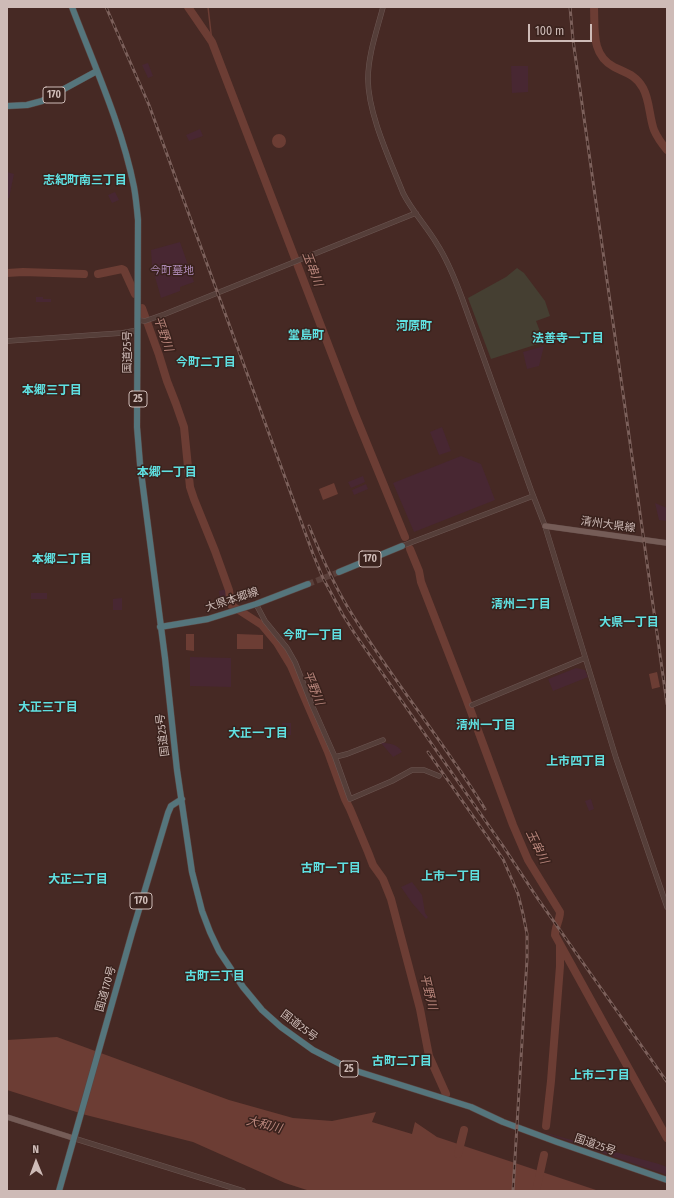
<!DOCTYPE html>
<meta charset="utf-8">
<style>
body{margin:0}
#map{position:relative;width:674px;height:1198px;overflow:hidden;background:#462924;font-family:"Fira Sans Condensed",sans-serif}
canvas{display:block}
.frame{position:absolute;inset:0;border:8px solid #cebbb7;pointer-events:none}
.north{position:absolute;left:16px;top:1142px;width:40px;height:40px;-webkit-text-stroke:3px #3a221d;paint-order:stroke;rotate:359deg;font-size:11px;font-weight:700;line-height:16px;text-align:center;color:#cebbb7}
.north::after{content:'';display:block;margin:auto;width:14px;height:18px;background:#cebbb7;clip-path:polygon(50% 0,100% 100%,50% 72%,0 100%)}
.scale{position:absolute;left:528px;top:24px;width:64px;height:18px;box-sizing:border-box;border:2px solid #cebbb7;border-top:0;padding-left:5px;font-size:12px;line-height:14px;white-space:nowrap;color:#cebbb7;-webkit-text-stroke:3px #3a221d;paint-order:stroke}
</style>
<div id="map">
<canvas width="674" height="1198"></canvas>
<div class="frame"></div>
<div class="north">N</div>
<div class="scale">100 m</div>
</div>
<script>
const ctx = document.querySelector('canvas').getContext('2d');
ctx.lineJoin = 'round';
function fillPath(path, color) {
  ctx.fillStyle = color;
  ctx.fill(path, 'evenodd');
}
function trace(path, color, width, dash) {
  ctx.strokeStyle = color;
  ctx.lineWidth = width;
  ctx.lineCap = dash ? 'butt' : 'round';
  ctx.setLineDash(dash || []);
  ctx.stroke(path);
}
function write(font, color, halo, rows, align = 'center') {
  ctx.font = font + ' "Fira Sans Condensed","Noto Sans JP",sans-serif';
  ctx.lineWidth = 3;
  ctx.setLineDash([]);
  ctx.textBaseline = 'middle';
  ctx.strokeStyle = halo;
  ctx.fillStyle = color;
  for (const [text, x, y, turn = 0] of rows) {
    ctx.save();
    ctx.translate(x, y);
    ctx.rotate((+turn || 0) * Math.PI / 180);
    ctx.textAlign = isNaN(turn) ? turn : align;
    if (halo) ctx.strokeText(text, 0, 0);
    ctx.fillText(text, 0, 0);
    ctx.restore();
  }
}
fillPath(new Path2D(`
 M 517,268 L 524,273 L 545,301 L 550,316 L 536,321 L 544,342 L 491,359 L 468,298 L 506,277 Z`), '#453f32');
fillPath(new Path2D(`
 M 148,63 L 153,76 L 148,78 L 142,65 Z
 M 511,66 L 528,66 L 528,92 L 512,93 Z
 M 200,129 L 203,136 L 189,141 L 186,135 Z
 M 7,172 L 14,174 L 9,198 L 7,198 Z
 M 115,192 L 119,200 L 112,203 L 108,195 Z
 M 180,242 L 194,282 L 180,287 L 180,291 L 161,298 L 152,266 L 151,250 Z
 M 36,297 L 43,297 L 43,299 L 51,299 L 51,302 L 36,302 Z
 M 544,346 L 539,366 L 527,369 L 523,352 Z
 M 442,427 L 451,451 L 439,455 L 430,432 Z
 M 461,456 L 481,464 L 495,500 L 414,532 L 393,483 Z
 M 363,476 L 365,482 L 351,488 L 348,482 Z
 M 366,484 L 368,489 L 354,495 L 352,490 Z
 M 655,503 L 667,508 L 667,521 L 659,520 Z
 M 226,589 L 228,597 L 226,602 L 220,599 L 219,591 Z
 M 31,593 L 47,593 L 47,599 L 31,599 Z
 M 122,598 L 122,610 L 113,610 L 113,599 Z
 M 190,657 L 231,658 L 231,687 L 190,686 Z
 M 576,668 L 585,670 L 588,677 L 553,691 L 548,679 Z
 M 282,723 L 291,723 L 291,735 L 277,735 L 277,730 L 280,730 L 280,732 L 289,732 L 290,730 L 290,727 L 288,726 L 282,726 Z
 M 381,743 C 389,743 398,744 402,752 L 393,757 Z
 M 591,799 L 594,809 L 589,811 L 585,801 Z
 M 412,882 L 422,895 L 425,913 L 428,917 L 426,919 L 412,903 L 401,887 Z
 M 539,1131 L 659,1164 L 667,1167 L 667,1175 Z`), '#482732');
fillPath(new Path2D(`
 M272 141a7 7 0 1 1 14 0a7 7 0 1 1-14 0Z
 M 334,483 L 338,494 L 323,500 L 319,489 Z
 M 186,634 L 194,634 L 194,651 L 186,650 Z
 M 237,634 L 263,635 L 263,649 L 237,649 Z
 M 657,672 L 660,687 L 652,689 L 649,674 Z
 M 57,1037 L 229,1100 L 293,1118 L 332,1121 L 376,1112 L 372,1122 L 412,1134 L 415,1122 L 437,1137 L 599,1191 L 310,1191 L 285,1183 L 193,1142 L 86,1115 L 7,1090 L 7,1040 Z`), '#6c3d34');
trace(new Path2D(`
 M 208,7 L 212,42`), '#6c3d34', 1.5);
trace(new Path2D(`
 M 188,7 L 212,42 L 354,412 L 405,537
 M 594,7 C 595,30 591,55 614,67 C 626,73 636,75 643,88 C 650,101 649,116 654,130 C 657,137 662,144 667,150
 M 7,273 L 23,272 L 84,274
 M 98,274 L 122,269 L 124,270 L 135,294
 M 142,308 L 159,355 L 167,381 L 176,404 L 184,427 L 190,487 L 194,499 L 215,551 L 229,590 L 231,605 L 262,625 L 277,643 L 291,666 L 328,752 L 345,799 L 350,809 L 368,852 L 373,865 L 383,879 L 391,899 L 420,1009 L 429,1056 L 446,1094
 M 410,549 L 419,571 L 421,582 L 466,698 L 513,825 L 528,860 L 560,912 C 560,920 555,927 555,935 L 667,1138
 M 546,1126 L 551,1081 L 560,966 L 560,945
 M 458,1154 L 464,1130
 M 536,1191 L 544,1155`), '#6c3d34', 8);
trace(new Path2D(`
 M 308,584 L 339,572`), '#5a3f3a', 6, [6, 3]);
const minor = new Path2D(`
 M 383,7 C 377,30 368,55 368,79 C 368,114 390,160 403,193 C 412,211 427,227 437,244 C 448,261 455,279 462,298 L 531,490 L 545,526 L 616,758 L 667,907
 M 138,320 L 145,321 L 165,314 L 416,213
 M 7,341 L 122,333 L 138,330
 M 402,546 L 533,496
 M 256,604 L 265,621 L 287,648 L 295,662 L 312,705 L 335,757 L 350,799 L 392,781 L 412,770 L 424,770 L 439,776
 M 472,705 L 585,658
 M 335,757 L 347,754 L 383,740
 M 73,1138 L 243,1191`);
const major = new Path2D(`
 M 545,526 L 667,543
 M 7,1117 L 73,1138`);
const highway = new Path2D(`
 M 72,7 C 94,65 122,126 134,187 C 136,198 137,209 138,220 L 137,427 L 140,464 L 165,658 L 177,770 L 192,872 L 202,911 L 210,932 L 219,951 L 243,987 L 262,1010 L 281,1027 L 313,1050 L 350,1069 L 471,1107 L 503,1122 L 557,1142 L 667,1180
 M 7,106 L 27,105 L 42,101 L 97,71
 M 339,572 L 402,546
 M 160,627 L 208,619 L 256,604 L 308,584
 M 59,1191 L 132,933 L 168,813 L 171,806 L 182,799`);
trace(minor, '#6c5652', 5.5);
trace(major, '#5e4743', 6);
trace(highway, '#5c4541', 7);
trace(minor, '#553e39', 4.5);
trace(major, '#755c57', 5.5);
trace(highway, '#55757c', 6);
const rail = new Path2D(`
 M 106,7 L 149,105 L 313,554 L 323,578 L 343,615 L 355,634 L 503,846 L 538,899 L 667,1082
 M 570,7 L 573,40 L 667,704
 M 309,526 C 320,553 332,581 347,606 C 389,676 442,739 485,809
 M 428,752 L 503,859 L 518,894 L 523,914 L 527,934 L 527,959 L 513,1191`);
trace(rail, '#7c605b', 3);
trace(rail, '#3a221d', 1.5, [4.5]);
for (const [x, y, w] of [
 [54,95,22],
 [138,399,18],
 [370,559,22],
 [141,901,22],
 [349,1069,18]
]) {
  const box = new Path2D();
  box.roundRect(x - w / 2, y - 8, w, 16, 3);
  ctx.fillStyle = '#3a221d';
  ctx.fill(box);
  trace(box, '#cebbb7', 1);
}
write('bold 10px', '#cebbb7', null, [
 ["170",54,95],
 ["25",138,399],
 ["170",370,559],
 ["170",141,901],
 ["25",349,1069]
]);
write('11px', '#ac89b5', '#3a221d', [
 ["今町墓地",172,271]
]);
write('11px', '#cebbb7', '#3a221d', [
 ["国道25号",128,352,-90],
 ["清州大県線",608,525,8],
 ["大県本郷線",232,600,-18],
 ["国道25号",163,735,-97],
 ["国道170号",106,989,-74],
 ["国道25号",299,1026,37],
 ["国道25号",595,1145,19]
]);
write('bold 12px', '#5fe0e1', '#3a221d', [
 ["志紀町南三丁目",85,181],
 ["河原町",414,327],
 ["堂島町",306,336],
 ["法善寺一丁目",568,339],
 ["今町二丁目",206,363],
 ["本郷三丁目",52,391],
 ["本郷一丁目",167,473],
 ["本郷二丁目",62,560],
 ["清州二丁目",521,605],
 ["大県一丁目",629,623],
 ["今町一丁目",313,636],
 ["大正三丁目",48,708],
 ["清州一丁目",486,726],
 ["大正一丁目",258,734],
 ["上市四丁目",576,762],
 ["古町一丁目",331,869],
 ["上市一丁目",451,877],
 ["大正二丁目",78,880],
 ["古町三丁目",215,977],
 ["古町二丁目",402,1062],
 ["上市二丁目",600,1076]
]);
write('italic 12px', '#b8857b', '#3a221d', [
 ["玉串川",312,269,69],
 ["平野川",163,334,71],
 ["平野川",313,688,68],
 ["玉串川",537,847,64],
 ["平野川",428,992,76],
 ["大和川",264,1125,14]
]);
</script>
